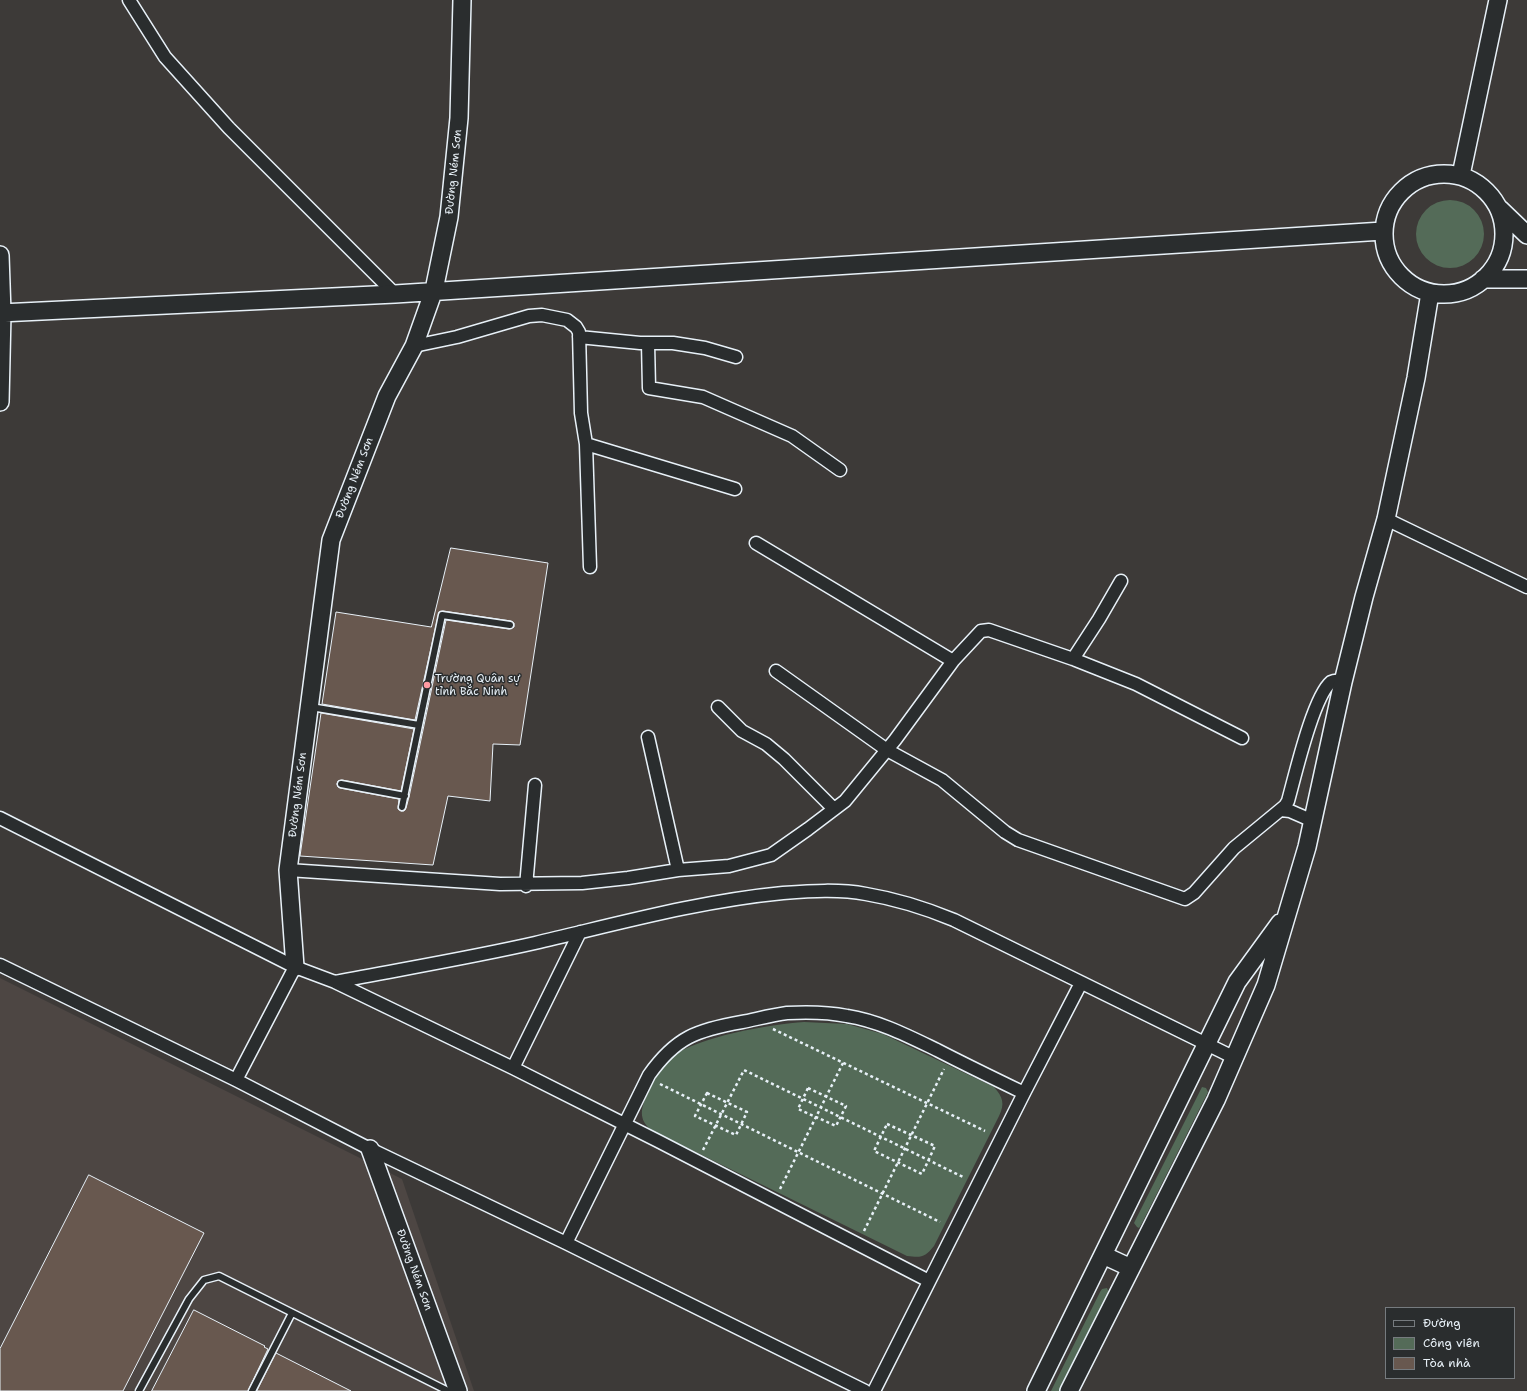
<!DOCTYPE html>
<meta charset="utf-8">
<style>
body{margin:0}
#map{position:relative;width:1527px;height:1391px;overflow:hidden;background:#3d3a38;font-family:"Shantell Sans",sans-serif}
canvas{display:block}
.legend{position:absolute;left:1385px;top:1307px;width:130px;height:72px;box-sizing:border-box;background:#2a2d2e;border:1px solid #767b7f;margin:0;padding:5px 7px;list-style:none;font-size:12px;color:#e8f1f8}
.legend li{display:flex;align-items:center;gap:8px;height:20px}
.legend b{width:20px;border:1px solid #767b7f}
</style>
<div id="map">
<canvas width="1527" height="1391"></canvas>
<ul class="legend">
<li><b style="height:5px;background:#2a2d2e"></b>Đường</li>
<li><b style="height:11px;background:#546b58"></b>Công viên</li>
<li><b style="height:11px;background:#68584f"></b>Tòa nhà</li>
</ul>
</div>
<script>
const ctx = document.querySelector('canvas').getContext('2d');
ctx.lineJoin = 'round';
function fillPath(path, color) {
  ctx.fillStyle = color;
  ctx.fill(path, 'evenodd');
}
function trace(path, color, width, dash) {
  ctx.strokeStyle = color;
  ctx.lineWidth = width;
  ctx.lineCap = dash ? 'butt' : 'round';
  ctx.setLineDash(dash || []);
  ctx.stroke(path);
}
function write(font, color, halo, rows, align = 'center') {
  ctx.font = font + ' "Shantell Sans",sans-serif';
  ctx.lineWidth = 3;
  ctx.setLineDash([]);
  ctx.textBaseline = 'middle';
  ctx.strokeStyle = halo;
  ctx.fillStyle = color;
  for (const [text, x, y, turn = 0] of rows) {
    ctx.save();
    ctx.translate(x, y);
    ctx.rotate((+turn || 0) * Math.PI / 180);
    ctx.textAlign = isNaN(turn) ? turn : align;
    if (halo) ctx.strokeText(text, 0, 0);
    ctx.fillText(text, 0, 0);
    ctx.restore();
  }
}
fillPath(new Path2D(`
 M 0,978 L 402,1179 L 474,1391 L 0,1391 Z`), '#4d4643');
fillPath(new Path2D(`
 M1416 234a34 34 0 1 1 68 0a34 34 0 1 1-68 0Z
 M 804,1022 L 847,1024 L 883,1034 L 994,1087 C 1003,1097 1005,1104 999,1116 L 934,1246 C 925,1257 922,1258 907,1256 L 651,1130 C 638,1119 641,1108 647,1095 C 654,1081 660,1067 672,1057 C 696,1037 772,1024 804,1022 Z
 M 1202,1087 L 1206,1088 L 1208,1092 L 1142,1223 L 1139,1228 L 1137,1227 L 1134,1223 Z
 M 1107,1288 L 1109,1293 L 1060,1391 L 1051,1391 L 1100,1292 L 1102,1289 Z`), '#546b58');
const building = new Path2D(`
 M 451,548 L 548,563 L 520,745 L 493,744 L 490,801 L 448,796 L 433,865 L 300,856 L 321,713 L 414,729 L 401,791 L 342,780 L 338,781 L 337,784 L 338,787 L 340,788 L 399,799 L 398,809 L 401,811 L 404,811 L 406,808 L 409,797 L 446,620 L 509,629 L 514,627 L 514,623 L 511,621 L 443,611 L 439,612 L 415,720 L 322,704 L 336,612 L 431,627 Z
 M 89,1175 L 204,1233 L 123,1391 L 0,1391 L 0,1349 Z
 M 194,1310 L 265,1346 L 264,1347 L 268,1349 L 248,1391 L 152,1391 Z
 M 276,1353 L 351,1391 L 257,1391 Z`);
fillPath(building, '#68584f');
trace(building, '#e8f1f8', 1);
const lane = new Path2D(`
 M 311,707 L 419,725 L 442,615 L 510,625
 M 341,784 L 405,796
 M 402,807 L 419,725
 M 139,1391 L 189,1299 L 204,1280 L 219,1276 L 448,1391
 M 252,1391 L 292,1313`);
const street = new Path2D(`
 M 129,0 L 165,57 L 229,128 L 395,294
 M 579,337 L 640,343 L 673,343 L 705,348 L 736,357
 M 648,343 L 649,388 L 703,397 L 792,436 L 840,470
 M 414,346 L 457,337 L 529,316 L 542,315 L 567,320 L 576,327 L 579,332 L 581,413 L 586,444 L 735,489
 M 586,444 L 590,567
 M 1386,519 L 1527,587
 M 756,543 L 953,661
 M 1073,659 L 1099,619 L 1121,581
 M 776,671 L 887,750 L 942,780 L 1005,832 L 1018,840 L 1185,899 L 1194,893 L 1234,848 L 1285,806 L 1288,801 C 1295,776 1313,697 1331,682 C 1335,680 1338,680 1343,682
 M 718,707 L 742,731 L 766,744 L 784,759 L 834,809
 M 648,737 L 678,870
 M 1281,810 L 1290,811 L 1313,821
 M 0,818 L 295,967
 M 288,870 L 500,884 L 582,883 L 628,878 L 678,870 L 729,866 L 771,855 L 808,829 L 845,801 L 895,740 L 953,661 L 981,631 L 989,630 L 1073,659 L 1136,684 L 1242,738
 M 526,886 L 535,785
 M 0,965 L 236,1080 L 370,1149 L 566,1243 L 865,1391
 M 335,982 C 402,969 469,958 535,943 C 617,924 699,901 783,893 C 811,891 839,889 866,894 C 896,899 925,908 954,920 L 1235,1058
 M 513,1068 L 580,932
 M 236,1080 L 295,967 L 335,982 L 513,1068 L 658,1141 L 929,1281
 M 566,1243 L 649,1075 C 676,1037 697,1030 742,1022 C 757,1019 772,1015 787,1013 C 806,1012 827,1012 847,1016 C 879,1021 908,1036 937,1050 C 966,1065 995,1079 1024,1093
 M 874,1391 L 1024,1093 L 1081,983`);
const secondary = new Path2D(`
 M1384 234a60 60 0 1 1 120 0a60 60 0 1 1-120 0Z
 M 1461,175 L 1498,0
 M 1500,209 L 1527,235
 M 0,255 L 2,313 L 0,402
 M 1483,279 L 1527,279
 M 0,313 L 395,294 L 1383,231
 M 295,967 L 288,870 L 331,540 L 387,396 L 414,346 L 434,290 L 449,217 L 459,118 L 462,0
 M 370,1149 L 458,1391
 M 1103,1255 L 1131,1268
 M 1036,1391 L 1237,982 L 1280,923
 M 1069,1391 L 1216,1100 L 1266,985 L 1307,847 L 1343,682 L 1364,597 L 1386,519 L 1416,378 L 1430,293`);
trace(lane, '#e8f1f8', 9);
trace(street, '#e8f1f8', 15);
trace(secondary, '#e8f1f8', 20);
trace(new Path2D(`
 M 773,1029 L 985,1131
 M 660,1084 L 940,1222
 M 808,1088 L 846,1106 L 836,1126 L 798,1109 Z
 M 707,1093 L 747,1112 L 736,1135 L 695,1116 Z
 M 887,1124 L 935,1146 L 922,1174 L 874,1151 Z
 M 703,1150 L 744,1070 L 963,1177
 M 780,1189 L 843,1063
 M 864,1231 L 944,1069`), '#e8f1f8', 2.5, [3, 3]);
trace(lane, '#2a2d2e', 6);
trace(street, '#2a2d2e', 12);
trace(secondary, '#2a2d2e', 17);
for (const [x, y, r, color] of [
 [427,685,4,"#ff9aa2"]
]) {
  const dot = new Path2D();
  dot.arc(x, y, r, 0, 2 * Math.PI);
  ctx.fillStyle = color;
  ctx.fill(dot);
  trace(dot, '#2a2d2e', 1.5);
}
write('11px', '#e8f1f8', '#2a2d2e', [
 ["Đường Ném Sơn",454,172,-84],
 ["Đường Ném Sơn",355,478,-69],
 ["Đường Ném Sơn",298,795,-83],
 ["Đường Ném Sơn",414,1270,70]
]);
write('11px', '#e8f1f8', '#2a2d2e', [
 ["Trường Quân sự",435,679],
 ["tỉnh Bắc Ninh",435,692]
], 'left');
</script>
